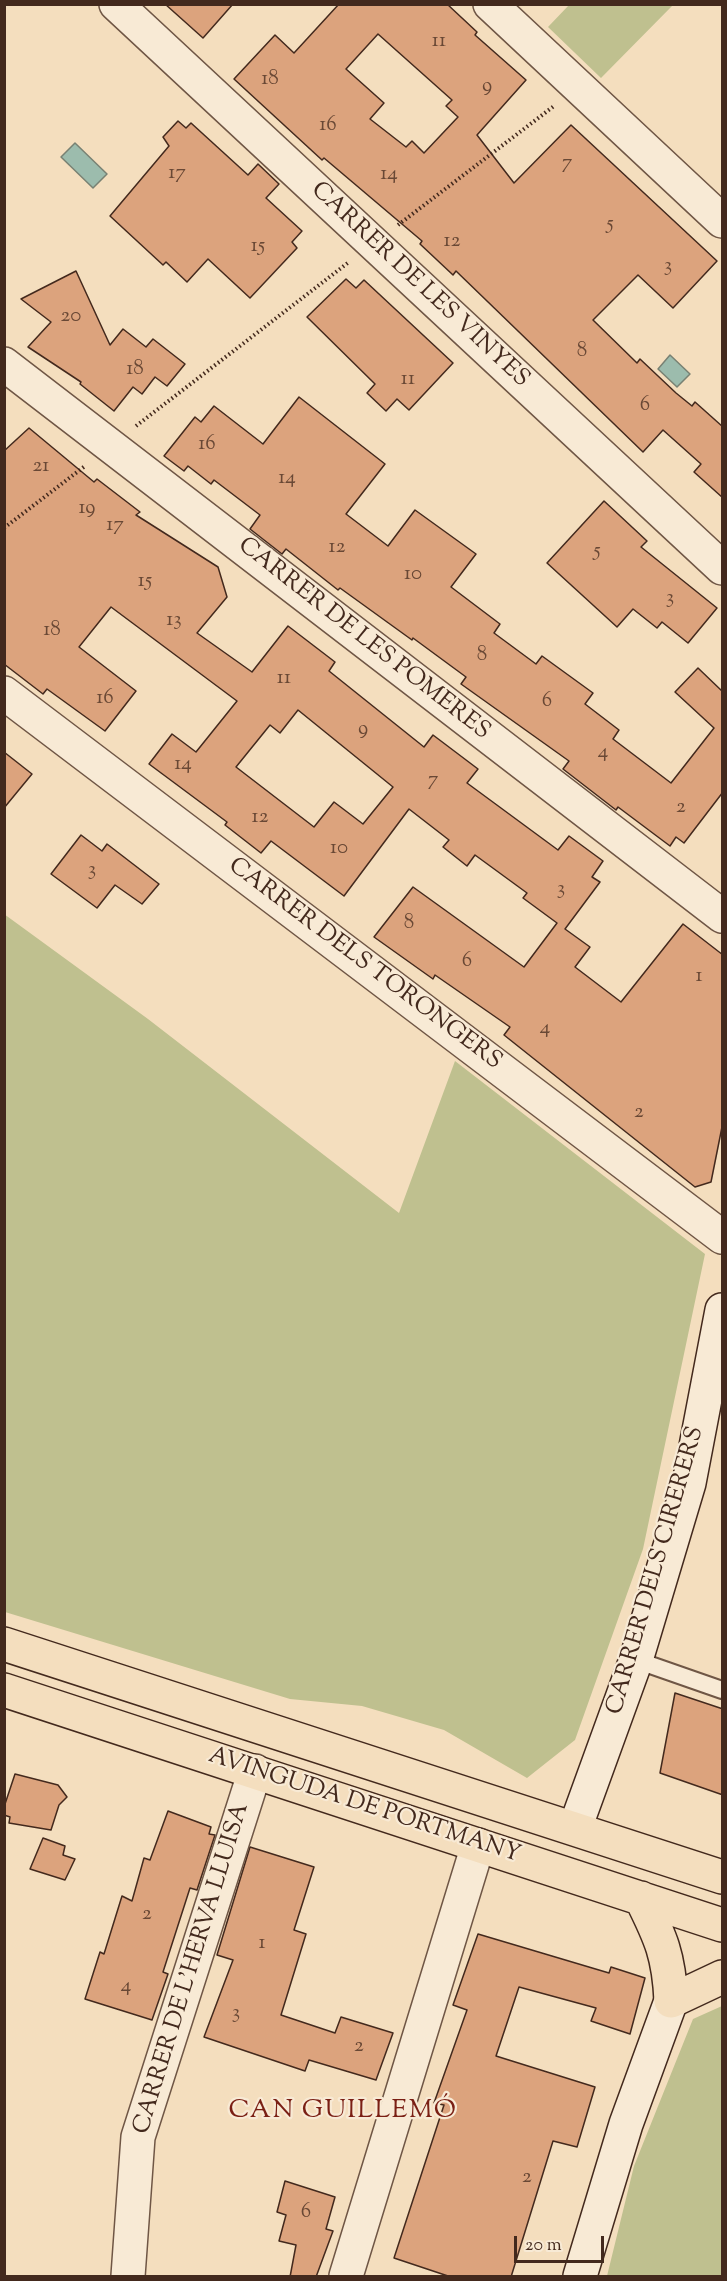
<!DOCTYPE html>
<meta charset="utf-8">
<style>
body{margin:0}
#map{position:relative;width:727px;height:2281px;overflow:hidden;background:#f4debe;font-family:"Sorts Mill Goudy",serif}
canvas{display:block}
.frame{position:absolute;inset:0;border:6px solid #43291d;pointer-events:none}
.scale{position:absolute;left:514px;top:2236px;width:90px;height:27px;box-sizing:border-box;border:3px solid #43291d;border-top:0;padding-left:8px;font-size:18px;line-height:21px;white-space:nowrap;color:#43291d;-webkit-text-stroke:4px #f8ead5;paint-order:stroke}
</style>
<div id="map">
<canvas width="727" height="2281"></canvas>
<div class="frame"></div>
<div class="scale">20 m</div>
</div>
<script>
const ctx = document.querySelector('canvas').getContext('2d');
ctx.lineJoin = 'round';
function fillPath(path, color) {
  ctx.fillStyle = color;
  ctx.fill(path, 'evenodd');
}
function trace(path, color, width, dash) {
  ctx.strokeStyle = color;
  ctx.lineWidth = width;
  ctx.lineCap = dash ? 'butt' : 'round';
  ctx.setLineDash(dash || []);
  ctx.stroke(path);
}
function write(font, color, halo, rows, align = 'center') {
  ctx.font = font + ' "Sorts Mill Goudy",serif';
  ctx.lineWidth = 4.5;
  ctx.setLineDash([]);
  ctx.textBaseline = 'middle';
  ctx.strokeStyle = halo;
  ctx.fillStyle = color;
  for (const [text, x, y, turn = 0] of rows) {
    ctx.save();
    ctx.translate(x, y);
    ctx.rotate((+turn || 0) * Math.PI / 180);
    ctx.textAlign = isNaN(turn) ? turn : align;
    if (halo) ctx.strokeText(text, 0, 0);
    ctx.fillText(text, 0, 0);
    ctx.restore();
  }
}
fillPath(new Path2D(`
 M 569,5 L 569,4 L 673,5 L 601,78 L 548,27 Z
 M 4,914 L 148,1019 L 399,1213 L 455,1061 L 705,1254 L 643,1549 L 575,1740 L 527,1778 L 444,1730 L 362,1706 L 290,1699 L 5,1612 Z
 M 722,2006 L 722,2276 L 607,2276 L 634,2166 L 693,2019 Z`), '#bfc08f');
const water = new Path2D(`
 M 75,143 L 107,174 L 93,188 L 61,157 Z
 M 670,355 L 690,374 L 677,387 L 658,369 Z`);
fillPath(water, '#9cbcad');
trace(water, '#788173', 1.5);
const building = new Path2D(`
 M 165,4 L 233,4 L 203,38 Z
 M 339,4 L 447,4 L 477,32 L 475,35 L 526,80 L 477,135 L 514,183 L 571,125 L 717,261 L 673,308 L 638,275 L 593,320 L 637,363 L 640,359 L 676,393 L 692,406 L 695,402 L 723,427 L 723,498 L 694,472 L 701,464 L 663,430 L 643,452 L 456,271 L 453,275 L 420,244 L 422,241 L 324,158 L 322,160 L 234,79 L 275,35 L 294,53 ZM 378,34 L 452,100 L 446,106 L 458,117 L 424,153 L 412,141 L 406,147 L 370,119 L 384,103 L 346,69 Z
 M 178,121 L 186,128 L 191,123 L 248,175 L 258,164 L 279,184 L 266,198 L 302,231 L 292,242 L 297,248 L 250,298 L 208,259 L 187,282 L 166,262 L 163,265 L 110,216 L 169,146 L 163,137 Z
 M 76,271 L 110,345 L 123,329 L 146,347 L 153,339 L 185,364 L 167,386 L 155,377 L 142,394 L 133,387 L 114,411 L 80,384 L 81,382 L 28,347 L 51,322 L 21,299 Z
 M 346,279 L 356,288 L 364,280 L 453,363 L 409,410 L 397,399 L 386,411 L 367,393 L 375,384 L 307,317 Z
 M 299,397 L 385,464 L 346,514 L 388,546 L 415,510 L 476,554 L 451,587 L 500,624 L 494,633 L 536,664 L 542,656 L 593,693 L 585,704 L 619,730 L 613,739 L 671,783 L 714,728 L 675,692 L 698,668 L 723,692 L 723,792 L 684,843 L 676,837 L 670,846 L 618,807 L 616,810 L 563,769 L 569,761 L 461,684 L 466,677 L 413,638 L 412,640 L 340,588 L 338,590 L 286,549 L 282,554 L 250,529 L 260,515 L 214,480 L 211,484 L 188,466 L 184,471 L 164,456 L 195,417 L 201,422 L 214,406 L 263,444 Z
 M 29,428 L 94,482 L 97,479 L 140,512 L 136,515 L 218,567 L 227,597 L 197,633 L 252,672 L 288,626 L 335,662 L 329,671 L 424,747 L 433,735 L 478,769 L 467,783 L 558,850 L 569,836 L 603,861 L 592,877 L 600,882 L 565,929 L 590,947 L 575,967 L 621,1002 L 683,924 L 723,955 L 723,1122 L 711,1182 L 695,1187 L 504,1035 L 510,1027 L 435,975 L 433,979 L 374,937 L 413,887 L 524,967 L 557,923 L 523,898 L 527,893 L 475,855 L 467,866 L 443,847 L 449,840 L 409,809 L 344,896 L 271,841 L 261,853 L 225,825 L 227,822 L 149,764 L 172,734 L 196,752 L 237,701 L 111,607 L 79,647 L 136,691 L 105,731 L 47,689 L 43,694 L 4,664 L 4,451 ZM 298,710 L 393,787 L 363,824 L 334,802 L 314,827 L 236,767 L 270,725 L 280,733 Z
 M 604,501 L 647,541 L 641,547 L 717,608 L 688,643 L 662,622 L 657,628 L 633,609 L 617,627 L 547,563 Z
 M 4,752 L 32,774 L 4,808 Z
 M 81,835 L 102,851 L 107,844 L 159,884 L 142,904 L 115,885 L 97,908 L 51,874 Z
 M 675,1693 L 723,1709 L 723,1795 L 660,1773 Z
 M 15,1774 L 58,1785 L 67,1797 L 59,1805 L 51,1830 L 9,1823 L 10,1817 L 4,1815 L 4,1807 Z
 M 168,1811 L 211,1827 L 209,1834 L 215,1835 L 197,1890 L 190,1888 L 163,1972 L 168,1974 L 152,2020 L 85,1999 L 100,1952 L 104,1954 L 122,1896 L 132,1901 L 144,1858 L 150,1860 Z
 M 43,1838 L 65,1846 L 63,1855 L 75,1859 L 65,1880 L 30,1869 Z
 M 250,1847 L 314,1867 L 294,1930 L 306,1934 L 281,2015 L 335,2033 L 341,2017 L 393,2033 L 376,2080 L 309,2060 L 305,2071 L 204,2037 L 233,1960 L 217,1955 Z
 M 478,1934 L 609,1973 L 611,1967 L 645,1978 L 630,2034 L 591,2021 L 596,2008 L 519,1987 L 496,2056 L 595,2087 L 577,2147 L 553,2141 L 511,2277 L 451,2277 L 394,2258 L 444,2105 L 434,2103 L 467,2010 L 453,2005 Z
 M 285,2181 L 335,2197 L 326,2229 L 333,2231 L 316,2277 L 290,2277 L 296,2245 L 279,2241 L 286,2215 L 277,2212 Z`);
fillPath(building, '#dca37d');
trace(building, '#43291d', 1.5);
const lane = new Path2D(`
 M 636,1660 L 722,1690`);
const street = new Path2D(`
 M 116,4 L 722,568
 M 490,4 L 722,221
 M 4,364 L 722,916
 M 4,693 L 722,1237
 M 128,2276 L 138,2137 L 255,1771
 M 346,2276 L 478,1845`);
const secondary = new Path2D(`
 M 575,1828 L 636,1660 L 689,1483 L 722,1310
 M 580,2276 L 626,2124 L 671,2001`);
const primary = new Path2D(`
 M 4,1644 L 722,1877
 M 4,1690 L 722,1925
 M 641,1898 C 661,1938 669,1956 671,2001 L 722,1977`);
trace(lane, '#6f5645', 20);
trace(street, '#6f5645', 36);
trace(secondary, '#43291d', 36);
trace(primary, '#43291d', 36);
trace(new Path2D(`
 M 398,225 L 554,106
 M 136,426 L 349,262
 M 4,528 L 85,466`), '#43291d', 4, [1.5, 3]);
trace(lane, '#f8ead5', 16);
trace(street, '#f8ead5', 33);
trace(secondary, '#f8ead5', 33);
trace(primary, '#f4debe', 33);
write('21px', '#694835', null, [
 ["11",439,42],
 ["18",270,80],
 ["9",487,87],
 ["16",328,126],
 ["7",567,164],
 ["17",177,174],
 ["14",389,175],
 ["5",610,225],
 ["12",452,242],
 ["15",258,247],
 ["3",668,267],
 ["20",71,317],
 ["8",582,352],
 ["18",135,370],
 ["11",408,380],
 ["6",645,406],
 ["16",207,445],
 ["21",41,467],
 ["14",287,479],
 ["19",87,509],
 ["17",115,526],
 ["12",337,548],
 ["5",597,552],
 ["10",413,575],
 ["15",145,582],
 ["3",670,599],
 ["13",174,621],
 ["18",52,631],
 ["8",482,656],
 ["11",284,679],
 ["16",105,699],
 ["6",547,702],
 ["9",363,730],
 ["4",603,753],
 ["14",183,765],
 ["7",433,781],
 ["2",681,808],
 ["12",260,818],
 ["10",339,849],
 ["3",92,871],
 ["3",561,890],
 ["8",409,924],
 ["6",467,962],
 ["1",699,977],
 ["4",545,1029],
 ["2",639,1113],
 ["2",147,1915],
 ["1",262,1944],
 ["4",126,1987],
 ["3",236,2014],
 ["2",359,2047],
 ["2",527,2178],
 ["6",306,2213]
]);
write('24px', '#43291d', '#f8ead5', [
 ["CARRER DE LES VINYES",419,286,43],
 ["CARRER DE LES POMERES",363,640,38],
 ["CARRER DELS TORONGERS",364,965,37],
 ["CARRER DELS CIRERERS",657,1571,-74],
 ["AVINGUDA DE PORTMANY",364,1807,18],
 ["CARRER DE L'HERVA LLUISA",193,1969,-73]
]);
ctx.letterSpacing = '1.5px';
write('26px', '#7a1f14', '#f8ead5', [
 ["CAN GUILLEMÓ",343,2113]
]);
ctx.letterSpacing = '0px';
</script>
